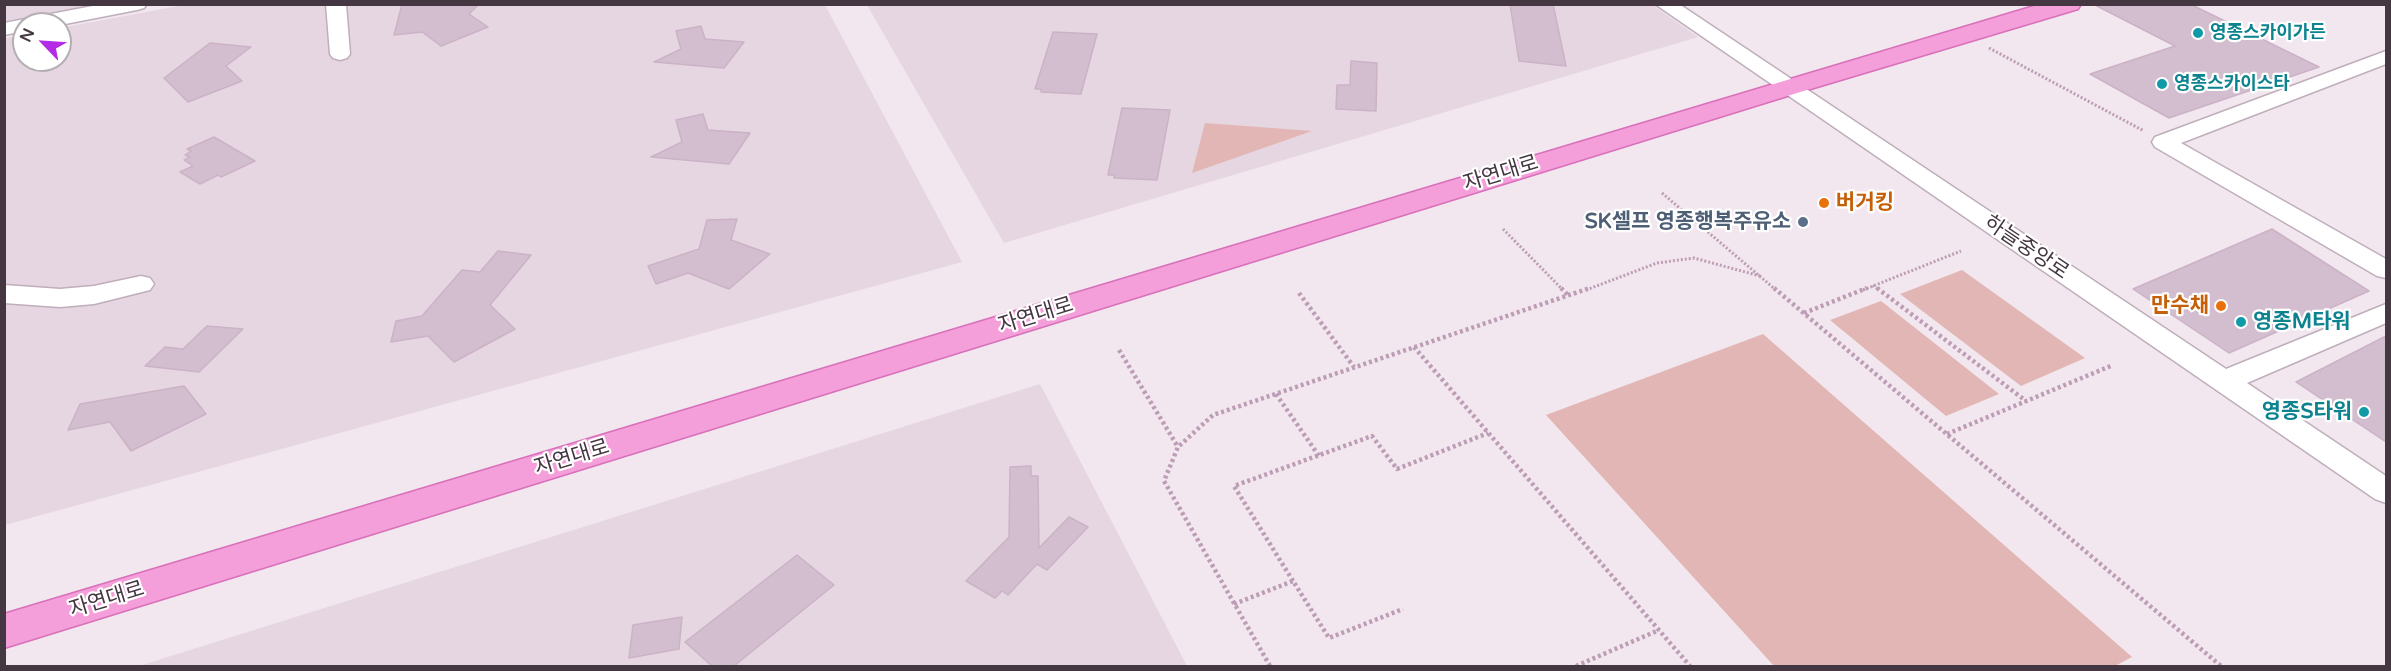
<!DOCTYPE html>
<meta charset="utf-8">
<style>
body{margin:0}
#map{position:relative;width:2391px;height:671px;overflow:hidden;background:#f2e7ef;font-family:"Varela Round",sans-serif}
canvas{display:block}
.frame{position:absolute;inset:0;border:6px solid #443742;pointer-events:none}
.north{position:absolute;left:12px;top:12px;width:60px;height:60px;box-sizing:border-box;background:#fff;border:2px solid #b4afb3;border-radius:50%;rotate:295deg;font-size:16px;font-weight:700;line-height:24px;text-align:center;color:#443742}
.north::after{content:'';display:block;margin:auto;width:21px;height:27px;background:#b42be5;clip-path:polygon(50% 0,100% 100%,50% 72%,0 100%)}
</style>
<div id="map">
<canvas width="2391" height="671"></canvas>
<div class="frame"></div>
<div class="north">N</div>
</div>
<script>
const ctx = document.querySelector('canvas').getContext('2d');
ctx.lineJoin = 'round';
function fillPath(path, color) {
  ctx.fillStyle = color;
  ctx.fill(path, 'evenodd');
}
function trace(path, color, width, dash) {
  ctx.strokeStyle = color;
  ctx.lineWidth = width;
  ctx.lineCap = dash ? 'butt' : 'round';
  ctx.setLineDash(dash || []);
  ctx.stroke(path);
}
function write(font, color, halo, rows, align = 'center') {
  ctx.font = font + ' "Varela Round","Noto Sans KR",sans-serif';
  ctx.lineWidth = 4.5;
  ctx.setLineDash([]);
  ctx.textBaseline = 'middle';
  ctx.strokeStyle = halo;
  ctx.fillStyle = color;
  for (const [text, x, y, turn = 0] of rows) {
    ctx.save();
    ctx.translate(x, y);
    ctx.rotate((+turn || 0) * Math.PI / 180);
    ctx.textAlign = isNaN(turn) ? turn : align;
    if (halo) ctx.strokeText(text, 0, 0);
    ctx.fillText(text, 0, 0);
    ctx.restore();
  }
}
fillPath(new Path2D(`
 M 5,4 L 93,4 L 93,5 L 5,21 Z
 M 189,4 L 825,5 L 962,262 L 5,525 L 5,38 L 24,35 L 24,60 L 60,60 L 60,28 Z
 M 1651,4 L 1698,37 L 1004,243 L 867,5 Z
 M 1040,384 L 1187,666 L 139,666 Z`), '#e5d6e1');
fillPath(new Path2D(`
 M 1205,123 L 1312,131 L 1192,173 Z
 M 1962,270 L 2085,358 L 2021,386 L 1900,294 Z
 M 1881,301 L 1999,394 L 1946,416 L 1830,320 Z
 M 1763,334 L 2132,657 L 2115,666 L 1774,666 L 1546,415 Z`), '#e2b6b4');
const building = new Path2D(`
 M 402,4 L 479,4 L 469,14 L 488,27 L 441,46 L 422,32 L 394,35 Z
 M 1510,4 L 1553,4 L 1566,66 L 1519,61 Z
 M 2093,4 L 2190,4 L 2319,67 L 2169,118 L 2090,74 L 2175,46 Z
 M 701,26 L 705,39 L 744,42 L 724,68 L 654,62 L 681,49 L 676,31 Z
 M 1053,32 L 1097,34 L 1081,94 L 1041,92 L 1041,89 L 1035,89 Z
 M 210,43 L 251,47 L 226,66 L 242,81 L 188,102 L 164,78 Z
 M 1351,61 L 1377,63 L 1376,111 L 1336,109 L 1337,85 L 1350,85 Z
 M 1122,108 L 1170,110 L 1157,180 L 1114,178 L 1114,175 L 1108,175 Z
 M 703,114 L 708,130 L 750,133 L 729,164 L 651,157 L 682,142 L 676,120 Z
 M 214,137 L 255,161 L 221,177 L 218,175 L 200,184 L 180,172 L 193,166 L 184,160 L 190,157 L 185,155 L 191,151 L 187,149 Z
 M 737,219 L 731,240 L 770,254 L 729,289 L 688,273 L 656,284 L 648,266 L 699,249 L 707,220 Z
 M 2272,229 L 2369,291 L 2229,353 L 2133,289 Z
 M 498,251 L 531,255 L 490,305 L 515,329 L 454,362 L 428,336 L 391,342 L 396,321 L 422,316 L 462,270 L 480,272 Z
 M 207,326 L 243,329 L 199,372 L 145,366 L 165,347 L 183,349 Z
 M 2386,336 L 2386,442 L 2296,382 Z
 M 184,386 L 206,414 L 131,451 L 110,422 L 68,430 L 80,404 Z
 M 1031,466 L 1031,476 L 1038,476 L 1039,548 L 1069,517 L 1088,527 L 1047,570 L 1037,564 L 1008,595 L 1002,591 L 995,598 L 966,581 L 1009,537 L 1010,467 Z
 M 797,555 L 834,585 L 734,666 L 712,666 L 685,642 Z
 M 682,617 L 679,649 L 629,658 L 633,625 Z`);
fillPath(building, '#d2bece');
trace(building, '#ccb2c7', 1.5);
const minor = new Path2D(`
 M 103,4 L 147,4 L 144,8 L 137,10 L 60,25 L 24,24 L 24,31 L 4,35 L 4,23 Z
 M 326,4 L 346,4 L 350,54 L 347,58 L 340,60 L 333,58 L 330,54 Z
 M 1655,4 L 1679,4 L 2226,369 L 2386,304 L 2386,323 L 2247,383 L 2386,476 L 2386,503 L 2375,499 Z
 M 2386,51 L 2386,64 L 2181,143 L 2386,259 L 2386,278 L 2377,276 L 2155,147 L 2152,142 L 2155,137 Z
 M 141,276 L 150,278 L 154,284 L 150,290 L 94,304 L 60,307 L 4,303 L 4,285 L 60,289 L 94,286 Z`);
const major = new Path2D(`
 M 2041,4 L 2081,4 L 2078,9 L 1797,93 L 4,648 L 4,614 Z`);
trace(minor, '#bfaebb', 3);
trace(major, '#d870ba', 3);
trace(new Path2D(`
 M 1989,48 L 2144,131
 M 1662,193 L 1776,290
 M 1503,229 L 1563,290
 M 1873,285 L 1879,290
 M 1586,290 L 1657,263 L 1694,258 L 1760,276
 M 1863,290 L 1961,251`), '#bd9db5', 3, [2, 2]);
trace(new Path2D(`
 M 1561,288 L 1569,296
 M 1774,288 L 2221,666
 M 1877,288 L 2026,401
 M 1299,293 L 1354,367
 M 1804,313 L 1867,288
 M 1414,347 L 1690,666
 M 1119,350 L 1178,447
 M 1276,394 L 1319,456
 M 1947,434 L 2113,365
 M 1293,581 L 1234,486 L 1372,436 L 1397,469 L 1488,433
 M 1234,604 L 1293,581 L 1329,638 L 1403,609
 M 1270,666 L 1164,481 L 1178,447 L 1213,415 L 1590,288
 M 1576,666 L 1659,630`), '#bd9db5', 4.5, [3, 3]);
fillPath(minor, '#fff');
fillPath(major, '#f49eda');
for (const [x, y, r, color] of [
 [2198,33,6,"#0f9aa8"],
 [2162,84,6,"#0f9aa8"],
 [1824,203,6,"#e8710a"],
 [1803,222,6,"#5c6f8a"],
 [2221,306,6,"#e8710a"],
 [2241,322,6,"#0f9aa8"],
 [2364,412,6,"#0f9aa8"]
]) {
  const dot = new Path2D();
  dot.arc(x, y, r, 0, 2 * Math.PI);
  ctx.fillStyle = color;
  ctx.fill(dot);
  trace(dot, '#fff', 2);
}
write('bold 18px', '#0d838f', '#fff', [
 ["영종스카이가든",2210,33],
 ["영종스카이스타",2174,84]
], 'left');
write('21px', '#443742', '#fff', [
 ["자연대로",1501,174,-17],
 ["하늘중앙로",2026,248,34],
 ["자연대로",1036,316,-17],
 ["자연대로",572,458,-17],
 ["자연대로",107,600,-17]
]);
write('bold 21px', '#c56008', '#fff', [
 ["버거킹",1836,203],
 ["만수채",2209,306,"right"]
], 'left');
write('bold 21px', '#4e5e75', '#fff', [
 ["SK셀프 영종행복주유소",1791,222]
], 'right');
write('bold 21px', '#0d838f', '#fff', [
 ["영종M타워",2253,322],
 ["영종S타워",2352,412,"right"]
], 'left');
</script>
